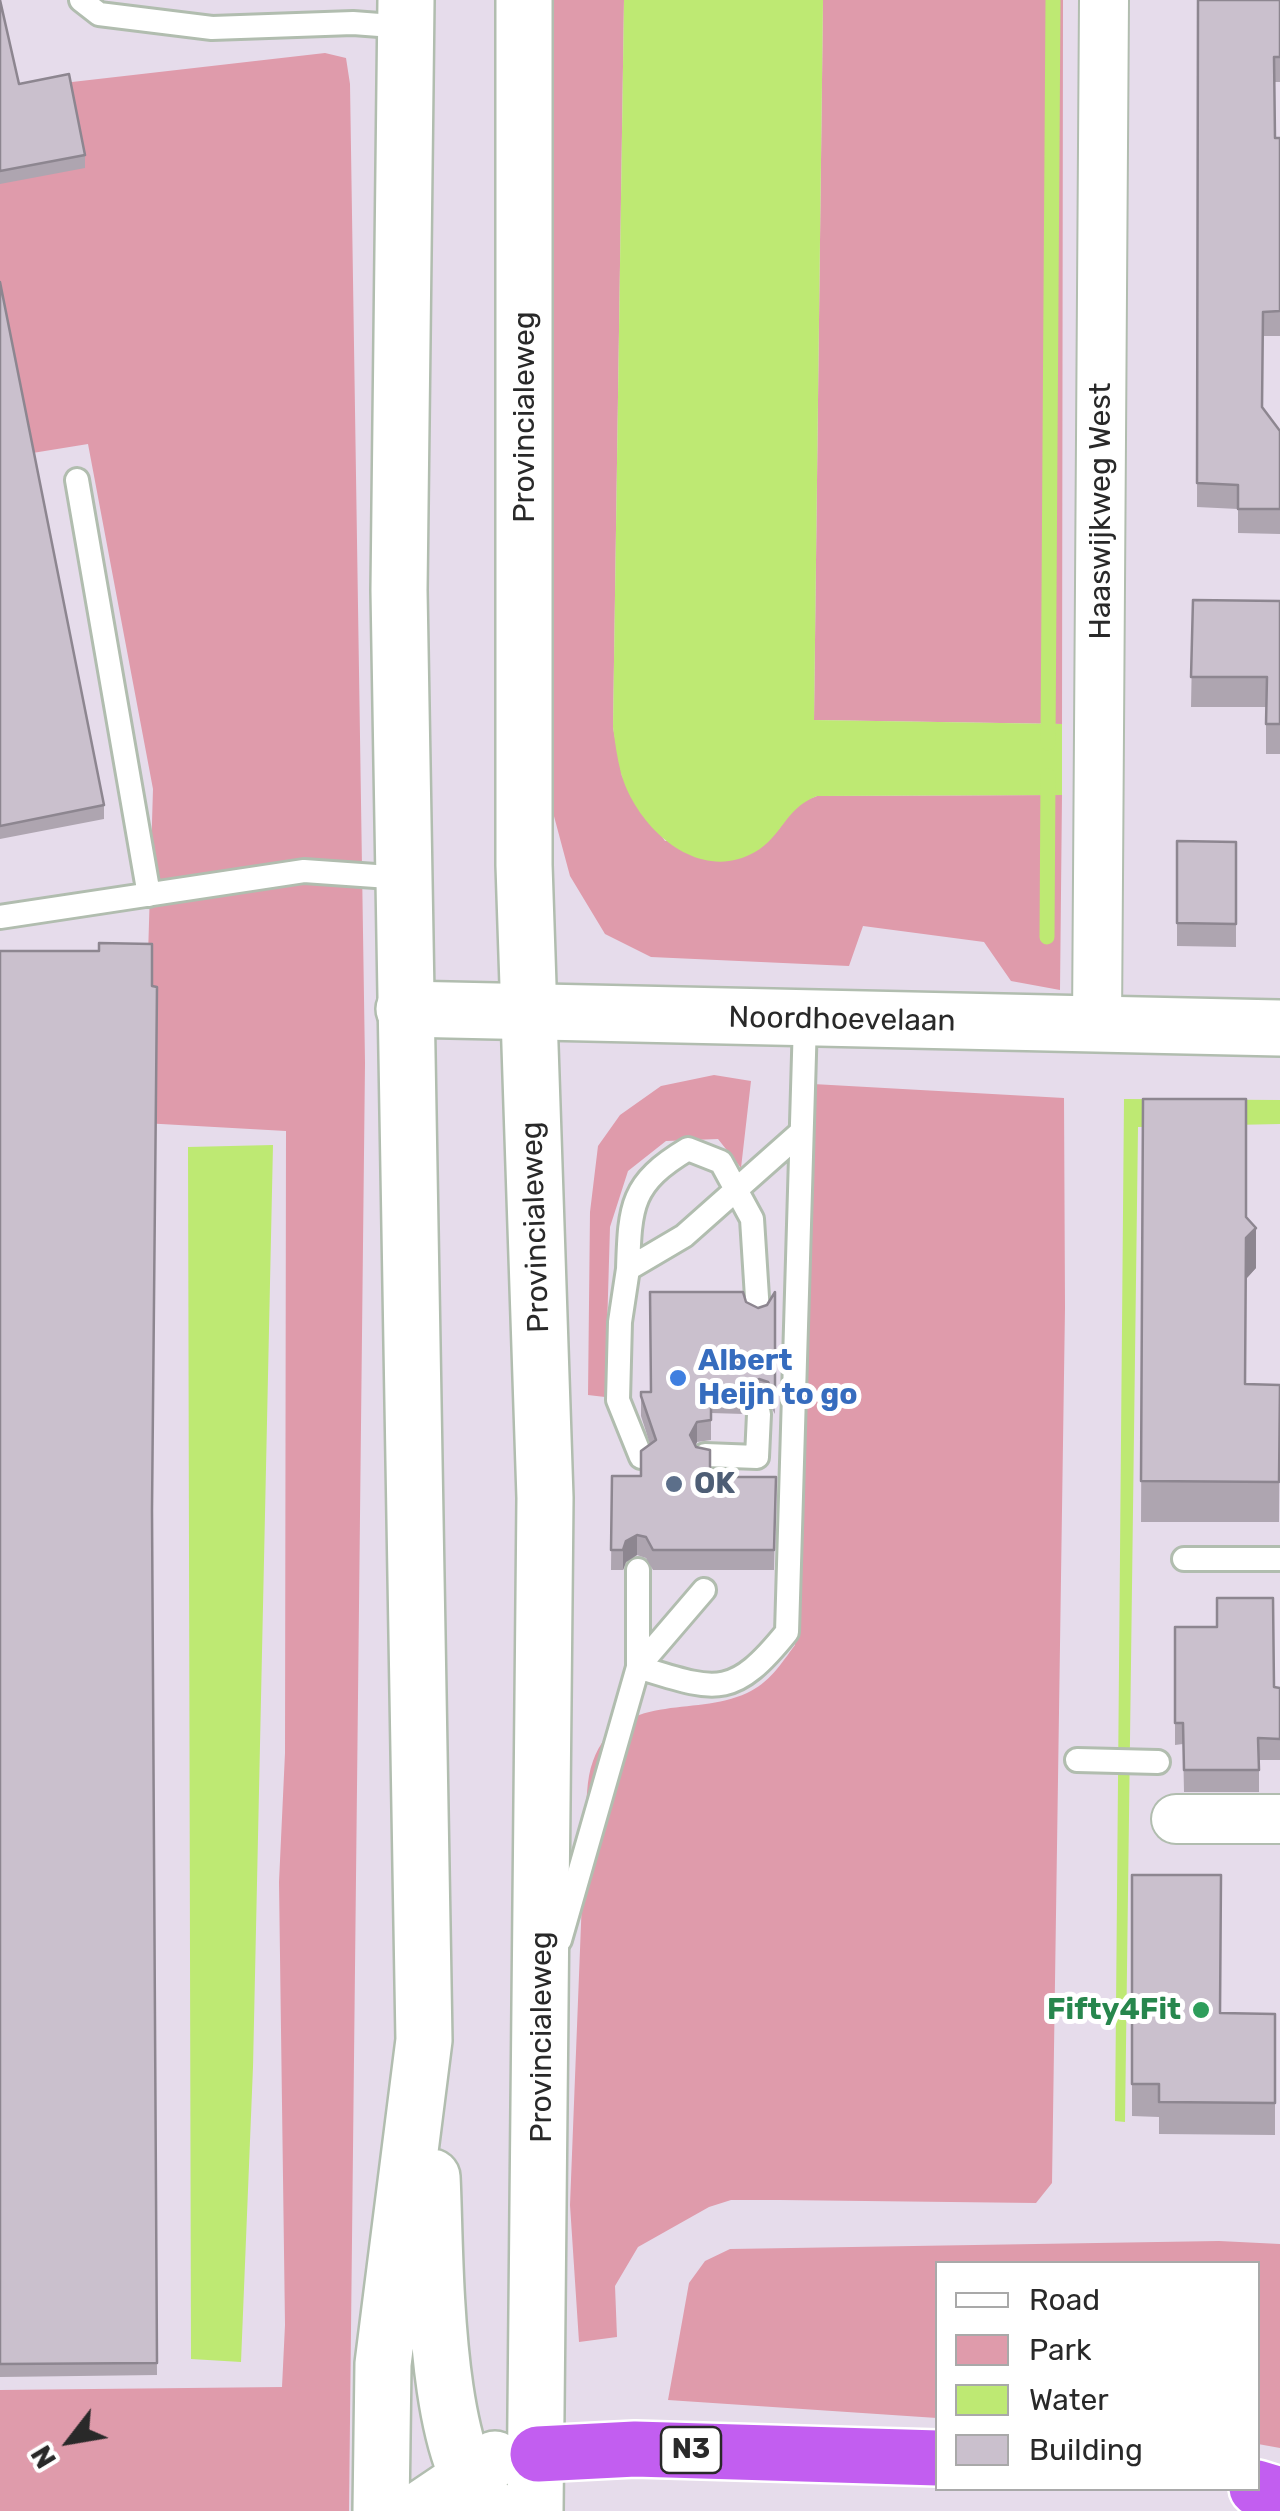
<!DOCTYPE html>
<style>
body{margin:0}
#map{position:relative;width:1280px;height:2511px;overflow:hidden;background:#e6dceb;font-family:Rubik,sans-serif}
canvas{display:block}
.legend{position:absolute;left:935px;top:2261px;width:325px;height:230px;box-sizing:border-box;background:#fff;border:2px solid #a9a9a9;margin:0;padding:12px 18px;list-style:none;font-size:30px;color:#292929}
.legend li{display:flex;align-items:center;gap:20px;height:50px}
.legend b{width:50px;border:2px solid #a9a9a9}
.north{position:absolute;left:20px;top:2391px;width:100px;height:100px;-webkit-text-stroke:8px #fff;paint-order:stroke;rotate:239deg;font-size:28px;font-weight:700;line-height:40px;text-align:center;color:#292929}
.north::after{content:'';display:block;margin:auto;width:35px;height:45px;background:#292929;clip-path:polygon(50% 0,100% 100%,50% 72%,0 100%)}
</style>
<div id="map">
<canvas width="1280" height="2511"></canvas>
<ul class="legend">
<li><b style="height:12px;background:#fff"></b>Road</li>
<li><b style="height:28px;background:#df9bab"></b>Park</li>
<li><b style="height:28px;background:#bee973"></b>Water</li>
<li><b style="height:28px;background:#cac0cd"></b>Building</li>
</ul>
<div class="north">N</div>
</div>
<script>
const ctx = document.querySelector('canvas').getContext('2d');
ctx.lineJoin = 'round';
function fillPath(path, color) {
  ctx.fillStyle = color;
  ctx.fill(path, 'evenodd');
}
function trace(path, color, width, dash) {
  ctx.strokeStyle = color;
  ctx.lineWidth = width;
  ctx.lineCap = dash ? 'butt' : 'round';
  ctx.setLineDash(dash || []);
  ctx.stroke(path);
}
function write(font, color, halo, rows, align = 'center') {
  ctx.font = font + ' Rubik,sans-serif';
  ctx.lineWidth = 10;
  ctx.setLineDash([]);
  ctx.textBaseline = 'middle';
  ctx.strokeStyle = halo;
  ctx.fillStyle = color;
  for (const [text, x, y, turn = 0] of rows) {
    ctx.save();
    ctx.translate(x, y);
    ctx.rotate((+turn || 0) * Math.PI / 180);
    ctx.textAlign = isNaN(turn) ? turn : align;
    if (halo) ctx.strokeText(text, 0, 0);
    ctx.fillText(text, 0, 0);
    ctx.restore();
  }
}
fillPath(new Path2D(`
 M 545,0 L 624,0 L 613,727 L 622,776 L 665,841 L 779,829 L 796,804 L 817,796 L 1062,795 L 1060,990 L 1011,981 L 984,942 L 863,926 L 849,966 L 651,957 L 605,934 L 570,876 L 551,805 Z
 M 823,0 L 1063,0 L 1062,724 L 814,720 Z
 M 325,53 L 346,58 L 350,84 L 365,1063 L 349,2511 L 0,2511 L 0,2390 L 282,2387 L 285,2325 L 279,1882 L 285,1753 L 286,1131 L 143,1123 L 153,789 L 88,444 L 14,456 L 0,365 L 0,103 L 72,82 Z
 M 714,1075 L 751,1081 L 741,1168 L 718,1139 L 666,1141 L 628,1171 L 610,1227 L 605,1397 L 588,1395 L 590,1212 L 598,1146 L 620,1115 L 661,1086 Z
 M 813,1084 L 1064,1098 L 1065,1308 L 1052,2183 L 1036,2203 L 780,2200 L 731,2200 L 709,2207 L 638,2247 L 615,2286 L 617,2337 L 579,2342 L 570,2205 L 585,1822 C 587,1803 586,1779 593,1761 C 620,1690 693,1718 747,1693 C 769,1683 781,1664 795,1645 Z
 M 1219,2241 L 1280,2244 L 1280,2448 L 1258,2444 L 1258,2264 L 938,2264 L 937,2418 L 668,2400 L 689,2283 L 705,2261 L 730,2249 Z`), '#df9bab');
fillPath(new Path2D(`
 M 624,0 L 823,0 L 814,720 L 1062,724 L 1062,795 L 817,796 C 784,809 783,836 755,852 C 698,885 636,827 621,773 C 617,758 615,742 613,727 Z
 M 1124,1099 L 1280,1100 L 1280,1124 L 1138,1127 L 1125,2122 L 1115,2121 Z
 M 273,1145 L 253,2067 L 241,2362 L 191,2359 L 188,1147 Z`), '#bee973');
trace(new Path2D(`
 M 1048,743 L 1053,0
 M 1047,937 L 1048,776`), '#bee973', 15);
const service = new Path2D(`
 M 81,0 L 99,14 L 212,28 L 353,23 L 406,27
 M 77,480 L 149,895
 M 0,917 L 304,871 L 404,878
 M 628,1269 C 630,1205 631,1183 688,1149 L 721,1162 L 752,1219 L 758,1313
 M 705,1455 L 757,1457 L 759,1414
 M 641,1457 L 618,1400 L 620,1322 L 628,1269 L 684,1236 L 799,1134
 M 1184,1559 L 1280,1559
 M 704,1590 L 638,1667 C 716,1691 732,1700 787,1632 L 805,1021
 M 1077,1760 L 1158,1762
 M 560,1940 L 638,1667 L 638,1570`);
const minor = new Path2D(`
 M 1097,1023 L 1104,0
 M 1176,1819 L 1280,1819`);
const tertiary = new Path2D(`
 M 404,1009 L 1280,1028`);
const secondary = new Path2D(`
 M 524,0 L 524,865 L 545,1498 L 535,2511
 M 432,2177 C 436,2249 431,2476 497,2511
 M 381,2511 L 383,2364 L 424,2040 L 399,590 L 406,0
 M 418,2511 L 495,2459`);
const trunk = new Path2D(`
 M 538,2454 L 635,2449 L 938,2458
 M 1257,2488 L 1280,2495`);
trace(service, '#b1bdaf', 28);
trace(minor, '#b1bdaf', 52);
trace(tertiary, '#b1bdaf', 60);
trace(secondary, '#b1bdaf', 60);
trace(trunk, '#fff', 60);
trace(service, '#fff', 22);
trace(minor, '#fff', 48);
trace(tertiary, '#fff', 55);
trace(secondary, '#fff', 55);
trace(trunk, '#c25ef0', 55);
fillPath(new Path2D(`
 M 0,0 L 19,84 L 85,155 L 85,168 L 0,184 Z
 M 1198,0 L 1280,0 L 1280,82 L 1274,82 L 1275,138 L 1280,138 L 1280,336 L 1263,336 L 1262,407 L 1280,431 L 1280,534 L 1238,533 L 1238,509 L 1197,507 Z
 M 0,282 L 104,805 L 104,819 L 0,839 Z
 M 1193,600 L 1280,601 L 1280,754 L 1266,754 L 1266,707 L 1191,707 Z
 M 1177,841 L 1236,842 L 1236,947 L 1177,946 Z
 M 0,951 L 152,1518 L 157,2375 L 0,2377 Z
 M 1143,1099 L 1246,1217 L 1256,1268 L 1246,1279 L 1245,1384 L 1280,1385 L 1279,1522 L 1141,1522 Z
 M 775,1292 L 775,1414 L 768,1402 L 759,1399 L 747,1405 L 744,1414 L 711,1413 L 711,1440 L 697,1442 L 696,1445 L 710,1477 L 776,1477 L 774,1570 L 653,1570 L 646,1558 L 637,1555 L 626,1562 L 623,1570 L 611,1570 L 612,1476 L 641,1476 L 650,1444 L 641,1416 L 641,1392 L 651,1392 L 746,1302 L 758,1308 L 767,1305 Z
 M 1175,1627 L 1274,1687 L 1280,1688 L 1280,1760 L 1259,1760 L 1259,1792 L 1184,1792 L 1183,1744 L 1175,1745 Z
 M 1132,1875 L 1220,2013 L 1275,2014 L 1275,2135 L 1159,2134 L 1159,2117 L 1132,2116 Z`), '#aea5b0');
fillPath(new Path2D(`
 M 1256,1228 L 1256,1268 L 1246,1279 L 1246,1238 Z
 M 759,1379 L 759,1399 L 747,1405 L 744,1414 L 744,1394 L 747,1385 Z
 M 697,1422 L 697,1442 L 690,1455 L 690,1435 Z
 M 637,1535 L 637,1555 L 626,1562 L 623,1570 L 623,1550 L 626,1541 Z`), '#8d8690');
const building = new Path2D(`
 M 0,0 L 19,84 L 69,74 L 85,155 L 0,171 Z
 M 1198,0 L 1280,0 L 1280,57 L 1274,57 L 1275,138 L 1280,138 L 1280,311 L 1263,312 L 1262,407 L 1280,431 L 1280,509 L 1238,509 L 1238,485 L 1197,483 Z
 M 0,282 L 104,805 L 0,826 Z
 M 1193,600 L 1280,601 L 1280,724 L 1266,724 L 1267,677 L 1191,677 Z
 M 1177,841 L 1236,842 L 1236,924 L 1177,923 Z
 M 99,943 L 152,944 L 152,986 L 157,987 L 152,1510 L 157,2363 L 0,2364 L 0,951 L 99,951 Z
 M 1143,1099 L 1246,1099 L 1246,1217 L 1256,1228 L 1246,1238 L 1245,1384 L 1280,1385 L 1279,1482 L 1141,1481 Z
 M 650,1292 L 743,1292 L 746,1302 L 758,1308 L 767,1305 L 775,1292 L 775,1394 L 768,1382 L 759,1379 L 747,1385 L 744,1394 L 711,1393 L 711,1420 L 697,1422 L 690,1435 L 696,1447 L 710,1450 L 710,1477 L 776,1477 L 774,1550 L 653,1550 L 646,1537 L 637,1535 L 626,1541 L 623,1550 L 611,1550 L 612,1476 L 641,1476 L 641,1451 L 656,1440 L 641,1396 L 641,1392 L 651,1392 Z
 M 1217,1598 L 1273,1598 L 1274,1687 L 1280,1688 L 1280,1739 L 1258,1738 L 1259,1770 L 1184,1770 L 1183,1723 L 1175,1723 L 1175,1627 L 1217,1627 Z
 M 1132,1875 L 1221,1875 L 1220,2013 L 1275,2014 L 1275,2103 L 1159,2102 L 1159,2084 L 1132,2084 Z`);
fillPath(building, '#cac0cd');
trace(building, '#8d8690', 2.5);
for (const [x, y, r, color] of [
 [678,1378,10,"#3f7fe0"],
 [674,1484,10,"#5c6f8a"],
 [1201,2010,10,"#2e9e5b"]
]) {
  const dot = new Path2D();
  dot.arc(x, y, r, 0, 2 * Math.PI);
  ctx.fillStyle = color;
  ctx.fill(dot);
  trace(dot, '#fff', 4);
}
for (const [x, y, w] of [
 [691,2450,60]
]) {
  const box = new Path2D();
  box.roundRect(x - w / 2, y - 23, w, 46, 8);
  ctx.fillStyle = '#fff';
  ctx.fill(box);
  trace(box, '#292929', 2.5);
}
write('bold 28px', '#292929', null, [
 ["N3",691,2450]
]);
write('30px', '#292929', '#fff', [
 ["Provincialeweg",525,417,-90],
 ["Haaswijkweg West",1101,511,-90],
 ["Noordhoevelaan",842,1020,1],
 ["Provincialeweg",536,1227,-92],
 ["Provincialeweg",542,2037,-90]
]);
write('bold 30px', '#366cbe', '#fff', [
 ["Albert",698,1361],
 ["Heijn to go",698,1395]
], 'left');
write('bold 30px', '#4e5e75', '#fff', [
 ["OK",694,1484]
], 'left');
write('bold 30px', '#27864d', '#fff', [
 ["Fifty4Fit",1181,2010]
], 'right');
</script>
